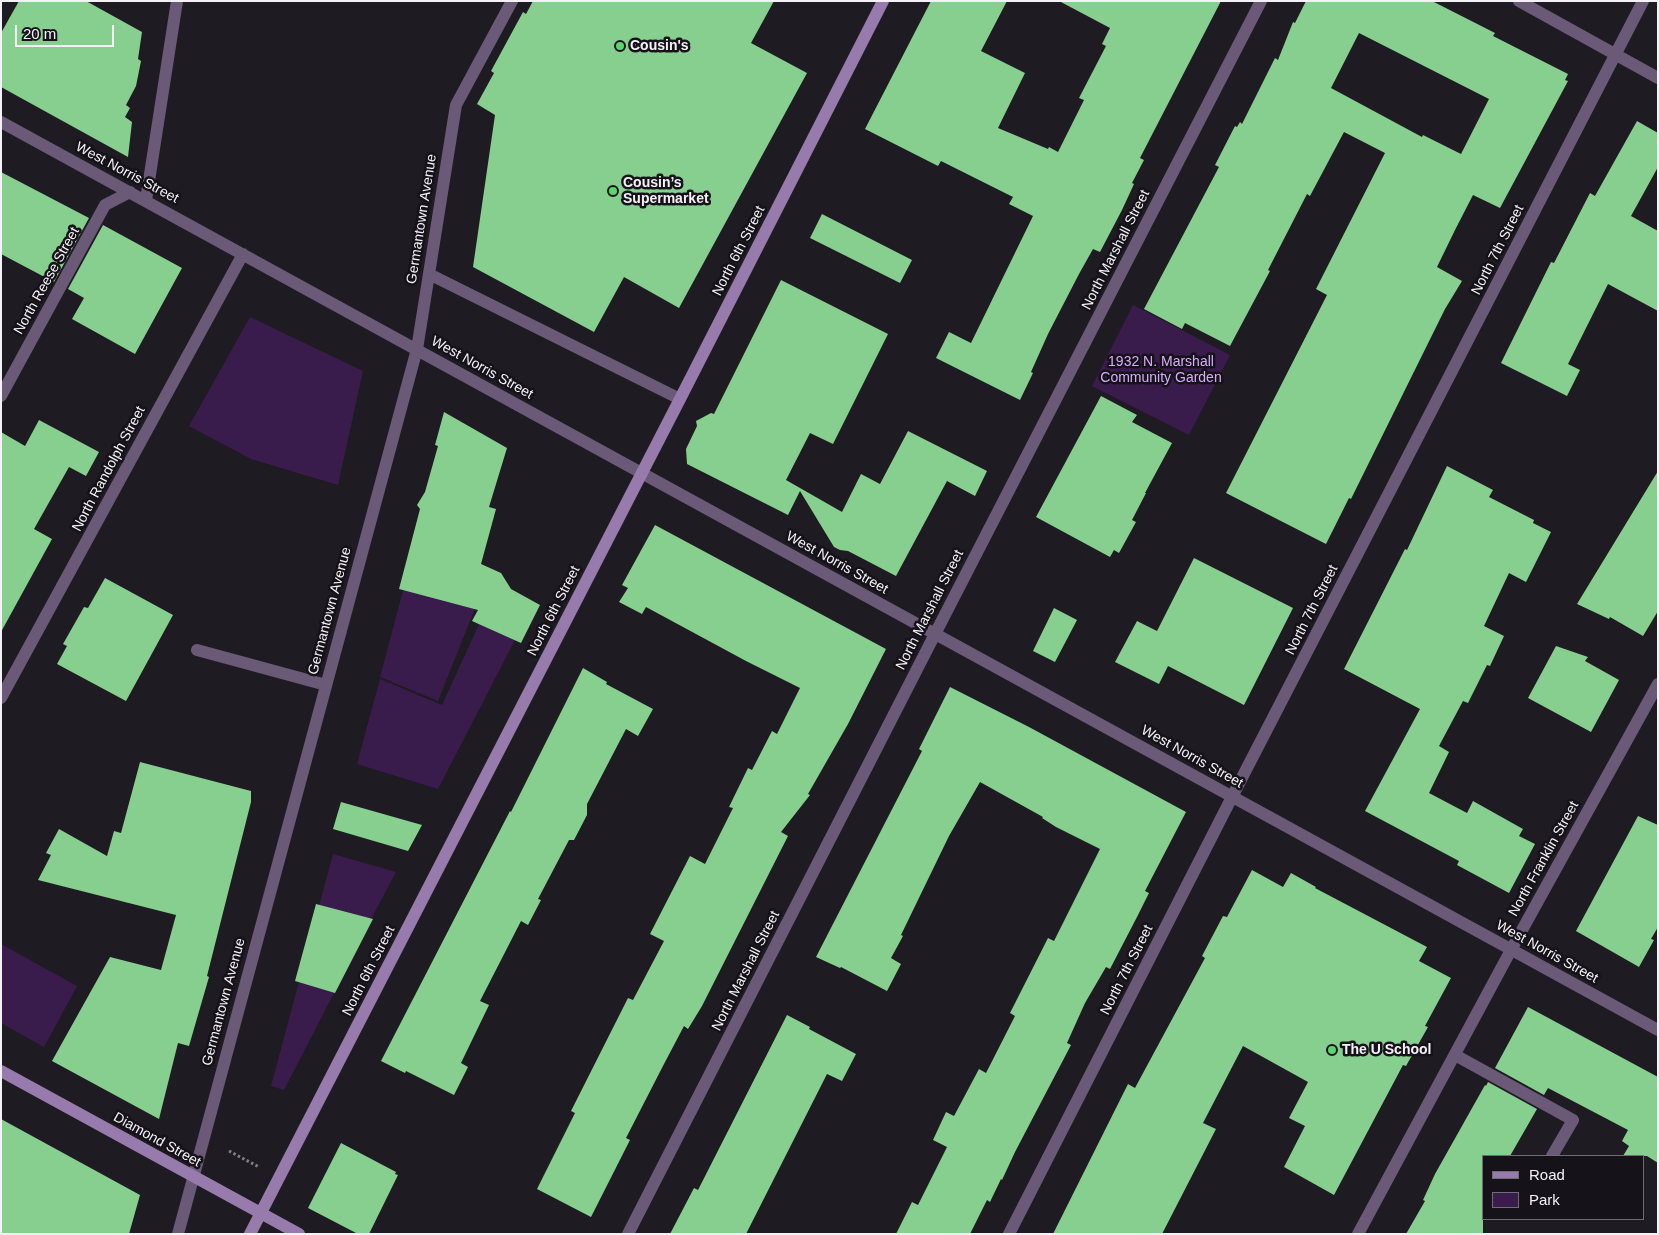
<!DOCTYPE html>
<meta charset="utf-8">
<style>
body{margin:0}
#map{position:relative;width:1659px;height:1235px;overflow:hidden;background:#1f1b23;font-family:Helvetica,sans-serif}
canvas{display:block}
.frame{position:absolute;inset:0;border:2px solid #f5f2f7;pointer-events:none}
.legend{position:absolute;left:1482px;top:1155px;width:162px;height:65px;box-sizing:border-box;background:#161219;border:1px solid #6f6c72;margin:0;padding:6px 9px;list-style:none;font-size:15px;color:#f5f2f7}
.legend li{display:flex;align-items:center;gap:10px;height:25px}
.legend b{width:25px;border:1px solid #6f6c72}
.scale{position:absolute;left:15px;top:25px;width:99px;height:22px;box-sizing:border-box;border:2px solid #f5f2f7;border-top:0;padding-left:6px;font-size:15px;line-height:18px;white-space:nowrap;color:#f5f2f7;-webkit-text-stroke:4px #161219;paint-order:stroke}
</style>
<div id="map">
<canvas width="1659" height="1235"></canvas>
<div class="frame"></div>
<ul class="legend">
<li><b style="height:6px;background:#977bad"></b>Road</li>
<li><b style="height:14px;background:#391c4b"></b>Park</li>
</ul>
<div class="scale">20 m</div>
</div>
<script>
const ctx = document.querySelector('canvas').getContext('2d');
ctx.lineJoin = 'round';
function fillPath(path, color) {
  ctx.fillStyle = color;
  ctx.fill(path, 'evenodd');
}
function trace(path, color, width, dash) {
  ctx.strokeStyle = color;
  ctx.lineWidth = width;
  ctx.lineCap = dash ? 'butt' : 'round';
  ctx.setLineDash(dash || []);
  ctx.stroke(path);
}
function write(font, color, halo, rows, align = 'center') {
  ctx.font = font + ' Helvetica,sans-serif';
  ctx.lineWidth = 5;
  ctx.setLineDash([]);
  ctx.textBaseline = 'middle';
  ctx.strokeStyle = halo;
  ctx.fillStyle = color;
  for (const [text, x, y, turn = 0] of rows) {
    ctx.save();
    ctx.translate(x, y);
    ctx.rotate((+turn || 0) * Math.PI / 180);
    ctx.textAlign = isNaN(turn) ? turn : align;
    if (halo) ctx.strokeText(text, 0, 0);
    ctx.fillText(text, 0, 0);
    ctx.restore();
  }
}
fillPath(new Path2D(`
 M 1133,305 L 1230,355 L 1189,435 L 1092,386 Z
 M 250,317 L 363,371 L 338,485 L 251,459 L 189,426 Z
 M 404,587 L 476,606 L 438,701 L 380,677 Z
 M 480,622 L 516,638 L 438,789 L 357,764 L 380,679 L 442,705 Z
 M 333,854 L 396,872 L 370,921 L 319,906 Z
 M 1,944 L 77,986 L 44,1047 L 1,1023 Z
 M 300,978 L 336,989 L 284,1090 L 271,1086 Z`), '#391c4b');
fillPath(new Path2D(`
 M 19,1 L 86,1 L 142,32 L 138,59 L 141,61 L 136,86 L 126,105 L 130,108 L 125,117 L 132,122 L 128,157 L 1,87 L 1,33 Z
 M 533,1 L 774,1 L 751,43 L 807,73 L 679,308 L 624,277 L 594,332 L 473,267 L 495,115 L 477,104 L 494,73 L 491,71 L 523,12 L 526,14 Z
 M 931,1 L 1007,1 L 981,51 L 1025,73 L 998,128 L 1048,149 L 1049,147 L 1058,152 L 1084,100 L 1079,98 L 1106,46 L 1102,44 L 1110,28 L 1059,1 L 1221,1 L 1140,158 L 1144,160 L 1132,183 L 1134,184 L 1122,210 L 1100,252 L 1093,249 L 1079,274 L 1048,334 L 1031,372 L 1033,373 L 1020,400 L 936,358 L 949,332 L 971,343 L 1033,216 L 1009,204 L 1013,197 L 941,161 L 938,166 L 865,129 Z
 M 1306,1 L 1432,1 L 1495,33 L 1493,36 L 1568,74 L 1565,80 L 1568,81 L 1500,208 L 1473,195 L 1455,230 L 1437,267 L 1462,281 L 1445,309 L 1351,499 L 1349,498 L 1326,544 L 1226,493 L 1327,295 L 1316,289 L 1385,153 L 1344,132 L 1310,196 L 1307,194 L 1268,270 L 1270,271 L 1230,346 L 1185,323 L 1182,329 L 1144,309 L 1219,167 L 1215,165 L 1235,126 L 1237,127 L 1240,122 L 1242,124 L 1275,58 L 1278,60 L 1293,22 L 1295,23 ZM 1359,33 L 1489,99 L 1461,154 L 1423,135 L 1422,137 L 1331,88 Z
 M 1637,121 L 1658,133 L 1658,167 L 1631,216 L 1658,231 L 1658,311 L 1608,284 L 1568,364 L 1580,370 L 1567,396 L 1501,363 L 1551,262 L 1554,263 L 1590,193 L 1595,196 Z
 M 1,172 L 89,218 L 54,282 L 1,254 Z
 M 822,214 L 912,260 L 900,283 L 810,238 Z
 M 103,225 L 182,268 L 135,354 L 72,319 L 84,298 L 68,289 Z
 M 781,280 L 888,334 L 833,444 L 810,433 L 786,480 L 842,512 L 861,474 L 880,484 L 908,431 L 987,471 L 975,496 L 947,481 L 896,576 L 848,551 L 840,550 L 834,547 L 800,491 L 788,515 L 687,464 L 686,449 L 697,426 L 696,421 L 711,413 L 714,414 Z
 M 1101,396 L 1137,415 L 1132,422 L 1172,443 L 1145,493 L 1146,493 L 1132,520 L 1136,522 L 1119,553 L 1114,550 L 1110,557 L 1036,517 Z
 M 444,412 L 507,448 L 489,507 L 496,509 L 481,564 L 501,573 L 511,589 L 540,605 L 521,643 L 472,621 L 478,610 L 399,589 L 420,509 L 417,505 L 425,492 L 438,446 L 435,445 Z
 M 39,420 L 99,452 L 86,476 L 69,467 L 34,529 L 52,539 L 1,632 L 1,432 L 25,446 Z
 M 1447,466 L 1493,490 L 1489,497 L 1534,520 L 1533,523 L 1551,532 L 1526,582 L 1509,573 L 1484,626 L 1504,636 L 1490,666 L 1487,665 L 1468,703 L 1463,701 L 1439,746 L 1449,752 L 1429,793 L 1467,813 L 1473,801 L 1523,829 L 1519,836 L 1535,844 L 1509,893 L 1457,865 L 1459,861 L 1365,811 L 1420,709 L 1344,669 L 1405,549 L 1407,550 Z
 M 1658,471 L 1658,611 L 1643,636 L 1610,617 L 1609,619 L 1577,604 Z
 M 655,525 L 886,649 L 848,724 L 808,794 L 810,795 L 781,832 L 788,836 L 702,1006 L 688,1029 L 684,1026 L 664,1064 L 626,1138 L 630,1140 L 591,1217 L 537,1189 L 575,1113 L 571,1111 L 628,998 L 633,1000 L 664,941 L 650,934 L 690,856 L 705,864 L 733,808 L 729,807 L 748,768 L 752,770 L 772,731 L 777,734 L 800,688 L 746,661 L 646,607 L 642,614 L 619,602 L 628,588 L 622,585 Z
 M 1194,558 L 1293,608 L 1244,705 L 1168,666 L 1159,684 L 1115,662 L 1137,621 L 1157,631 Z
 M 105,578 L 173,615 L 126,701 L 57,664 L 67,646 L 63,644 L 84,607 L 88,608 Z
 M 1054,608 L 1077,620 L 1055,662 L 1033,651 Z
 M 1556,646 L 1588,657 L 1585,661 L 1619,680 L 1591,732 L 1528,698 Z
 M 583,668 L 607,682 L 606,684 L 653,709 L 638,736 L 626,729 L 587,804 L 587,815 L 574,840 L 569,840 L 538,899 L 541,900 L 528,925 L 521,921 L 480,1001 L 489,1005 L 461,1063 L 468,1067 L 454,1095 L 406,1071 L 405,1073 L 381,1061 L 510,811 L 511,812 Z
 M 950,687 L 1029,727 L 1186,812 L 1145,891 L 1149,893 L 1137,917 L 1110,969 L 1106,967 L 1085,1003 L 1067,1043 L 1071,1045 L 1015,1152 L 1002,1180 L 1001,1179 L 990,1202 L 987,1200 L 970,1234 L 896,1234 L 912,1202 L 918,1205 L 947,1147 L 933,1140 L 946,1112 L 954,1116 L 979,1069 L 986,1073 L 1015,1016 L 1010,1013 L 1048,938 L 1054,941 L 1100,849 L 1056,827 L 1042,818 L 1043,817 L 980,782 L 949,836 L 901,935 L 903,936 L 891,958 L 901,964 L 887,991 L 841,967 L 840,968 L 816,957 L 922,751 L 919,749 Z
 M 140,762 L 251,791 L 251,802 L 207,976 L 209,977 L 189,1046 L 178,1043 L 159,1119 L 52,1061 L 110,957 L 161,970 L 176,915 L 38,880 L 51,855 L 46,853 L 59,829 L 107,856 L 114,831 L 121,833 Z
 M 341,802 L 422,825 L 408,851 L 333,829 Z
 M 1638,816 L 1658,825 L 1658,927 L 1651,939 L 1654,940 L 1639,967 L 1576,931 Z
 M 1252,870 L 1283,887 L 1291,873 L 1316,887 L 1315,888 L 1427,947 L 1419,961 L 1451,978 L 1425,1026 L 1428,1027 L 1406,1066 L 1403,1065 L 1334,1195 L 1284,1167 L 1305,1126 L 1289,1118 L 1308,1082 L 1243,1046 L 1203,1123 L 1216,1129 L 1162,1234 L 1053,1234 L 1128,1084 L 1135,1088 L 1205,958 L 1202,956 L 1223,916 L 1227,917 Z
 M 316,904 L 373,919 L 335,993 L 295,981 Z
 M 1528,1007 L 1658,1077 L 1658,1163 L 1647,1156 L 1623,1156 L 1629,1146 L 1622,1141 L 1628,1130 L 1548,1088 L 1544,1095 L 1495,1068 Z
 M 787,1015 L 810,1027 L 809,1029 L 856,1054 L 842,1081 L 827,1074 L 746,1234 L 670,1234 L 694,1188 L 698,1190 Z
 M 1488,1082 L 1537,1109 L 1510,1156 L 1483,1156 L 1483,1234 L 1406,1234 L 1425,1201 L 1423,1200 L 1435,1174 L 1485,1085 L 1486,1086 Z
 M 1,1119 L 140,1195 L 129,1234 L 1,1234 Z
 M 341,1143 L 396,1172 L 395,1174 L 398,1175 L 369,1234 L 358,1234 L 308,1208 Z`), '#86cf8e');
trace(new Path2D(`
 M 229,1151 L 259,1167`), '#827f85', 3, [2.5, 2.5]);
trace(new Path2D(`
 M 429,274 L 680,399
 M 417,349 L 456,105 L 512,1
 M 197,650 L 326,685
 M 1455,1055 L 1573,1120 L 1552,1156`), '#6b5978', 12);
trace(new Path2D(`
 M 1519,1 L 1658,78
 M 1,122 L 1658,1030
 M 146,200 L 177,1
 M 1,396 L 105,205 L 130,192
 M 1,698 L 243,254
 M 178,1234 L 417,349
 M 628,1234 L 935,634 L 1261,1
 M 1009,1234 L 1232,797 L 1643,1
 M 1358,1234 L 1511,950 L 1658,684`), '#6b5978', 12);
trace(new Path2D(`
 M 1,1071 L 299,1234
 M 250,1234 L 680,399 L 883,1`), '#977bad', 12);
for (const [x, y, r, color] of [
 [620,46,5,"#5ad56f"],
 [613,191,5,"#5ad56f"],
 [1332,1050,5,"#5ad56f"]
]) {
  const dot = new Path2D();
  dot.arc(x, y, r, 0, 2 * Math.PI);
  ctx.fillStyle = color;
  ctx.fill(dot);
  trace(dot, '#161219', 2);
}
write('bold 14px', '#f5f2f7', '#161219', [
 ["Cousin's",630,46],
 ["Cousin’s",623,183],
 ["Supermarket",623,199],
 ["The U School",1342,1050]
], 'left');
write('14px', '#f5f2f7', '#161219', [
 ["West Norris Street",127,173,28],
 ["Germantown Avenue",422,219,-81],
 ["North Marshall Street",1116,250,-63],
 ["North 7th Street",1498,250,-63],
 ["North 6th Street",739,251,-63],
 ["North Reese Street",47,281,-61],
 ["West Norris Street",482,368,29],
 ["North Randolph Street",109,469,-62],
 ["West Norris Street",837,563,29],
 ["North Marshall Street",930,610,-63],
 ["North 7th Street",1312,610,-63],
 ["Germantown Avenue",330,611,-75],
 ["North 6th Street",554,611,-63],
 ["West Norris Street",1192,757,29],
 ["North Franklin Street",1544,859,-61],
 ["West Norris Street",1547,952,29],
 ["North 7th Street",1127,970,-63],
 ["North 6th Street",369,971,-63],
 ["North Marshall Street",746,971,-63],
 ["Germantown Avenue",224,1002,-75],
 ["Diamond Street",157,1140,29]
]);
write('14px', '#d9acfb', '#161219', [
 ["1932 N. Marshall",1161,362],
 ["Community Garden",1161,378]
]);
</script>
